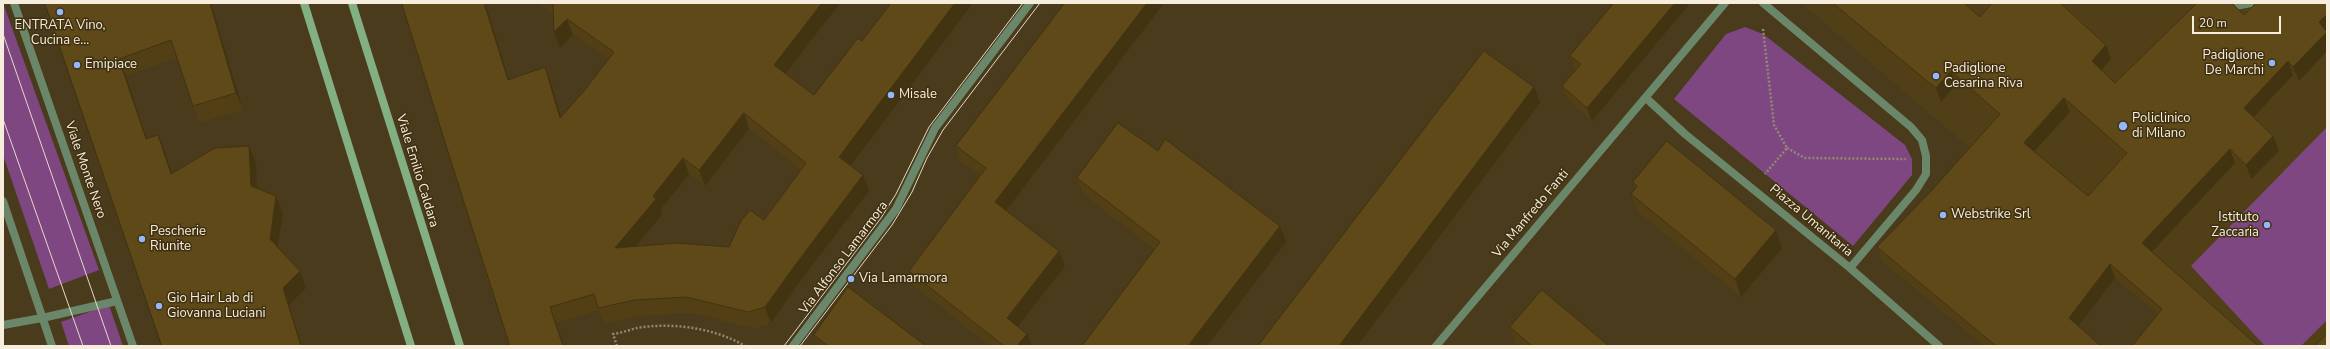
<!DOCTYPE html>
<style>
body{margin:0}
#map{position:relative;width:2330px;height:349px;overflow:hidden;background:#493b1c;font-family:"Nunito Sans",sans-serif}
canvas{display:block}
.frame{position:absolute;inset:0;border:4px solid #f6eddc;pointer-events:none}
.scale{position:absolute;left:2192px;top:16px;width:89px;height:18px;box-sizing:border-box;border:2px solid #f6eddc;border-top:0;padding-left:5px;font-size:12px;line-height:14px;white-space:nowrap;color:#f6eddc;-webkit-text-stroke:3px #3e3011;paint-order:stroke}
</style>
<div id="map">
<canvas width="2330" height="349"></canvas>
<div class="frame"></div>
<div class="scale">20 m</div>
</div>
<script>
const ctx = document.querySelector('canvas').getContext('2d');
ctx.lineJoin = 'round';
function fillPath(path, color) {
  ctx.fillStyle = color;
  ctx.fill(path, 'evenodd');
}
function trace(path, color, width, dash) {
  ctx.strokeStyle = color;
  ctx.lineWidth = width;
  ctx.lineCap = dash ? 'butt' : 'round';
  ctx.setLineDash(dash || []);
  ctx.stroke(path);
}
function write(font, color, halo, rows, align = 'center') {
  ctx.font = font + ' "Nunito Sans",sans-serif';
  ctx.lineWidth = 3;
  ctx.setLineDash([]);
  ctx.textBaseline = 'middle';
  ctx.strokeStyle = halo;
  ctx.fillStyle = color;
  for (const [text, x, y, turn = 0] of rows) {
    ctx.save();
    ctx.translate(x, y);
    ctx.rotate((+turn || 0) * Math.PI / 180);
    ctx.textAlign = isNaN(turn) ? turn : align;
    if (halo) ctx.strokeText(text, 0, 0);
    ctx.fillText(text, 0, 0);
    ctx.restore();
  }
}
fillPath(new Path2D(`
 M 1801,3 L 2327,3 L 2327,346 L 2248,346 L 1980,157 Z`), '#513f18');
fillPath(new Path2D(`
 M 3,3 L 99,270 L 49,289 L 3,155 Z
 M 1745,27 L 1763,34 L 1905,145 L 1912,159 L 1912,175 L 1853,246 L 1674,99 L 1726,34 Z
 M 2327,127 L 2327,320 L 2301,346 L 2265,346 L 2191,266 Z
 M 109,305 L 123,346 L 69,346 L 61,322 Z`), '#7e4782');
trace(new Path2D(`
 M 1763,29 L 1774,125 L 1787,148 L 1765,174
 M 1787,148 L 1805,158 L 1906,159
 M 617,346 L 613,334 C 621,333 629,330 637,328 C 672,322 715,328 745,346`), '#948970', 2.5, [2, 2]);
trace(new Path2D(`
 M 2231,3 L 2235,6 L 2251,3`), '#6b876a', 8);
trace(new Path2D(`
 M 1763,3 L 1911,127 L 1922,140 L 1926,156 L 1926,174 L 1916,190 L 1850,268
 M 1646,98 L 1685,134 L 1850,268 L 1939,346
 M 3,325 L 42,318
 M 793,346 L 896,209 L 935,128 L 1030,3
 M 1436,346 L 1725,3`), '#6b876a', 8);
trace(new Path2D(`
 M 14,3 L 133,346
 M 3,201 L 52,346
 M 42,318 L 117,301`), '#6b876a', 8);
trace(new Path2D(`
 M 304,3 L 411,346
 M 352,3 L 460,346`), '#83b083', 8);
trace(new Path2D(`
 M 3,34 L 111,346
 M 3,119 L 83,346
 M 784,346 L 881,218 L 896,194 L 929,127 L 1023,3
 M 800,346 L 892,225 L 912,192 L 927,158 L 943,130 L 1040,3`), '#e4dac8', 1);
fillPath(new Path2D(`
 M 45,3 L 211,3 L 243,110 L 199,123 L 177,58 L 126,76 L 146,139 L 165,152 L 172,174 L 256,163 L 256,189 L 283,213 L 278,247 L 306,288 L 289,305 L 302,346 L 162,346 Z
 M 402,3 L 485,3 L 509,80 L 545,67 L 551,83 L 561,117 L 584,91 L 608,59 L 573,35 L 560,48 L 554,32 L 553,15 L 538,3 L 840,3 L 786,74 L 850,166 L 863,175 L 869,191 L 801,280 L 771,323 L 754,329 L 692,313 L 641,316 L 604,324 L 599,310 L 556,323 L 564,346 L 510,346 ZM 749,129 L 801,170 L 764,220 L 729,247 L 636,247 L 662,215 L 660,210 L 689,174 L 705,186 Z
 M 1164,3 L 1006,210 L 1059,251 L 1065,266 L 1018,327 L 1027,334 L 1032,346 L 990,346 L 914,286 L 909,271 L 981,175 L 961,162 L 956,146 Z
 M 1614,3 L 1592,121 L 1567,99 L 1562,86 L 1576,69 L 1575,68 L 1570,56 Z
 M 1821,3 L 1964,3 L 1980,17 L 2111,59 L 2101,70 L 2115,83 L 2244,15 L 2327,3 L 2327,51 L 2299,81 L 2293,75 L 2254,117 L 2273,136 L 2279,151 L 2251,179 L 2235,163 L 2152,252 L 2258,346 L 2158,314 L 2115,278 L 2078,326 L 2101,346 L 1984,346 L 1882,261 L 1877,247 L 1932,190 L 1995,120 L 1956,85 L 1941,102 ZM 2070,112 L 2122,159 L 2088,196 L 2034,151 Z
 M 1158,151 L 1280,226 L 1286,242 L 1155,250 L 1083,194 L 1077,178 Z
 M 1633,182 L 1776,230 L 1782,248 L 1741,297 L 1638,212 L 1631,194 L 1635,189 Z
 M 1510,327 L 1609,346 L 1518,346 L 1516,345 Z
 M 814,335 L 926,346 L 818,346 Z`), '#523f15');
fillPath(new Path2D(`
 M 210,3 L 211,3 L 243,110 L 236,93 Z
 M 484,3 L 487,9 L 514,96 L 508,80 Z
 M 822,3 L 840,3 L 780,81 L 774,65 Z
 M 955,3 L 973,3 L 845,173 L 839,157 Z
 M 1147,3 L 1164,3 L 1001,217 L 995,202 Z
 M 1675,3 L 1690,3 L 1592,121 L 1587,108 Z
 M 2327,14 L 2327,51 L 2299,81 L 2293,67 L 2319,22 Z
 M 567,19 L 573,35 L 560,48 L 554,32 Z
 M 2106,45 L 2111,59 L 2097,75 L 2092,61 Z
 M 119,59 L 126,76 L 152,156 L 146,139 Z
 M 2288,61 L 2293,75 L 2249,122 L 2244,108 Z
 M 545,67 L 551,83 L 566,134 L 560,118 Z
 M 1951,71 L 1956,85 L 1941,102 L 1936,88 Z
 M 1534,87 L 1540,103 L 1357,346 L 1339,346 Z
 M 2064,98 L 2070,112 L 2029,157 L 2024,143 Z
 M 744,113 L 749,129 L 705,186 L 699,170 Z
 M 158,135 L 165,152 L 177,191 L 171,174 Z
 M 2273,136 L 2279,151 L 2251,179 L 2246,165 Z
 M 249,146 L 256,163 L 257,204 L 251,186 Z
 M 2230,149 L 2235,163 L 2147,257 L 2142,243 Z
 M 683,158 L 689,174 L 660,210 L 662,215 L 621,264 L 615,248 L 653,196 Z
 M 863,175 L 869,191 L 801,280 L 771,323 L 765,307 L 796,264 Z
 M 276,196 L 283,213 L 276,256 L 270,239 Z
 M 1280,226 L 1286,242 L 1207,346 L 1188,346 Z
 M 1776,230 L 1782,248 L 1741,297 L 1735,279 Z
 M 1059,251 L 1065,266 L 1013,333 L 1007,318 Z
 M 2110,264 L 2115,278 L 2074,332 L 2069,318 Z
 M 300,271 L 306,288 L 289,305 L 302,346 L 301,346 L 283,288 Z
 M 550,307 L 556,323 L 564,346 L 563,346 Z
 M 1027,334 L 1032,346 L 1017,346 Z`), '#423311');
const building = new Path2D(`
 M 45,3 L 210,3 L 236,93 L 193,106 L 171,40 L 119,59 L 146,139 L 158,135 L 171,174 L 215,148 L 249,146 L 251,186 L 276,196 L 270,239 L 300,271 L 283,288 L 301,346 L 162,346 Z
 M 402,3 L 484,3 L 508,80 L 545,67 L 560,118 L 584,91 L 614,52 L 567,19 L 554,32 L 553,3 L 822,3 L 774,65 L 814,95 L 858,38 L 862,41 L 891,3 L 955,3 L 839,157 L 863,175 L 796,264 L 765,307 L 748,312 L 686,297 L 635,300 L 598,308 L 594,294 L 550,307 L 563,346 L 510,346 L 455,174 ZM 744,113 L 806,163 L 764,220 L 750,210 L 741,221 L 729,247 L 677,243 L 615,248 L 656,199 L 653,196 L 683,158 L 699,170 Z
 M 1065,3 L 1147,3 L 995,202 L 1059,251 L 1007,318 L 1027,334 L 1017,346 L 1004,346 L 909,271 L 986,168 L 956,146 Z
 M 1614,3 L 1675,3 L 1587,108 L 1562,86 L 1581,64 L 1570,56 Z
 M 1833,3 L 1964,3 L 1980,17 L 1992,3 L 2060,3 L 2106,45 L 2092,61 L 2115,83 L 2197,3 L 2232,3 L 2244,15 L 2256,3 L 2327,3 L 2327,14 L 2319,22 L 2327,32 L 2293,67 L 2288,61 L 2244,108 L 2273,136 L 2246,165 L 2230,149 L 2142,243 L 2258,346 L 2132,346 L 2162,309 L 2110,264 L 2069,318 L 2101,346 L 1996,346 L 1877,247 L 1932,190 L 2000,114 L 1951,71 L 1936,88 ZM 2064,98 L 2127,153 L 2088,196 L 2024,143 Z
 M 1484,51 L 1534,87 L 1339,346 L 1258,346 Z
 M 1118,123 L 1158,151 L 1165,139 L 1280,226 L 1188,346 L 1082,346 L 1160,242 L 1077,178 Z
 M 1667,141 L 1776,230 L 1735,279 L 1631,194 L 1637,186 L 1633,182 Z
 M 848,287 L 926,346 L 828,346 L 814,335 Z
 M 1542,290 L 1609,346 L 1532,346 L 1510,327 Z
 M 2327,334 L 2327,346 L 2315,346 Z`);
fillPath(building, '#5f4918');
trace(building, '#423311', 1);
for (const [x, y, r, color] of [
 [60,12,4,"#95b6fd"],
 [2272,63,4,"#95b6fd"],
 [77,65,4,"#95b6fd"],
 [1936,76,4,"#95b6fd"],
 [891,95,4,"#95b6fd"],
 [2123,126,5,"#95b6fd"],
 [1943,215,4,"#95b6fd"],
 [2267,225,4,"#95b6fd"],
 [142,239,4,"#95b6fd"],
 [851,279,4,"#95b6fd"],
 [159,306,4,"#95b6fd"]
]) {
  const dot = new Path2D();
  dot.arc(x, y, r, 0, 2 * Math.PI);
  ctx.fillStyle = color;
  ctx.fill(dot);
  trace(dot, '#3e3011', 1.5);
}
write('13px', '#f6eddc', '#3e3011', [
 ["ENTRATA Vino,",60,26,"center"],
 ["Cucina e...",60,41,"center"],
 ["Padiglione",2264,56,"right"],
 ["De Marchi",2264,71,"right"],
 ["Emipiace",85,65],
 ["Padiglione",1944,69],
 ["Cesarina Riva",1944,84],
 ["Misale",899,95],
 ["Policlinico",2132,119],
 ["di Milano",2132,134],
 ["Webstrike Srl",1951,215],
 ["Istituto",2259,218,"right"],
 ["Zaccaria",2259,233,"right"],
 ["Pescherie",150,232],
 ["Riunite",150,247],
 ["Via Lamarmora",859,279],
 ["Gio Hair Lab di",167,299],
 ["Giovanna Luciani",167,314]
], 'left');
write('13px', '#f6eddc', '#3e3011', [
 ["Viale Monte Nero",85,170,71],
 ["Viale Emilio Caldara",417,171,73],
 ["Via Manfredo Fanti",1531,214,-50],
 ["Piazza Umanitaria",1811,221,40],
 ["Via Alfonso Lamarmora",844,258,-53]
]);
</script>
